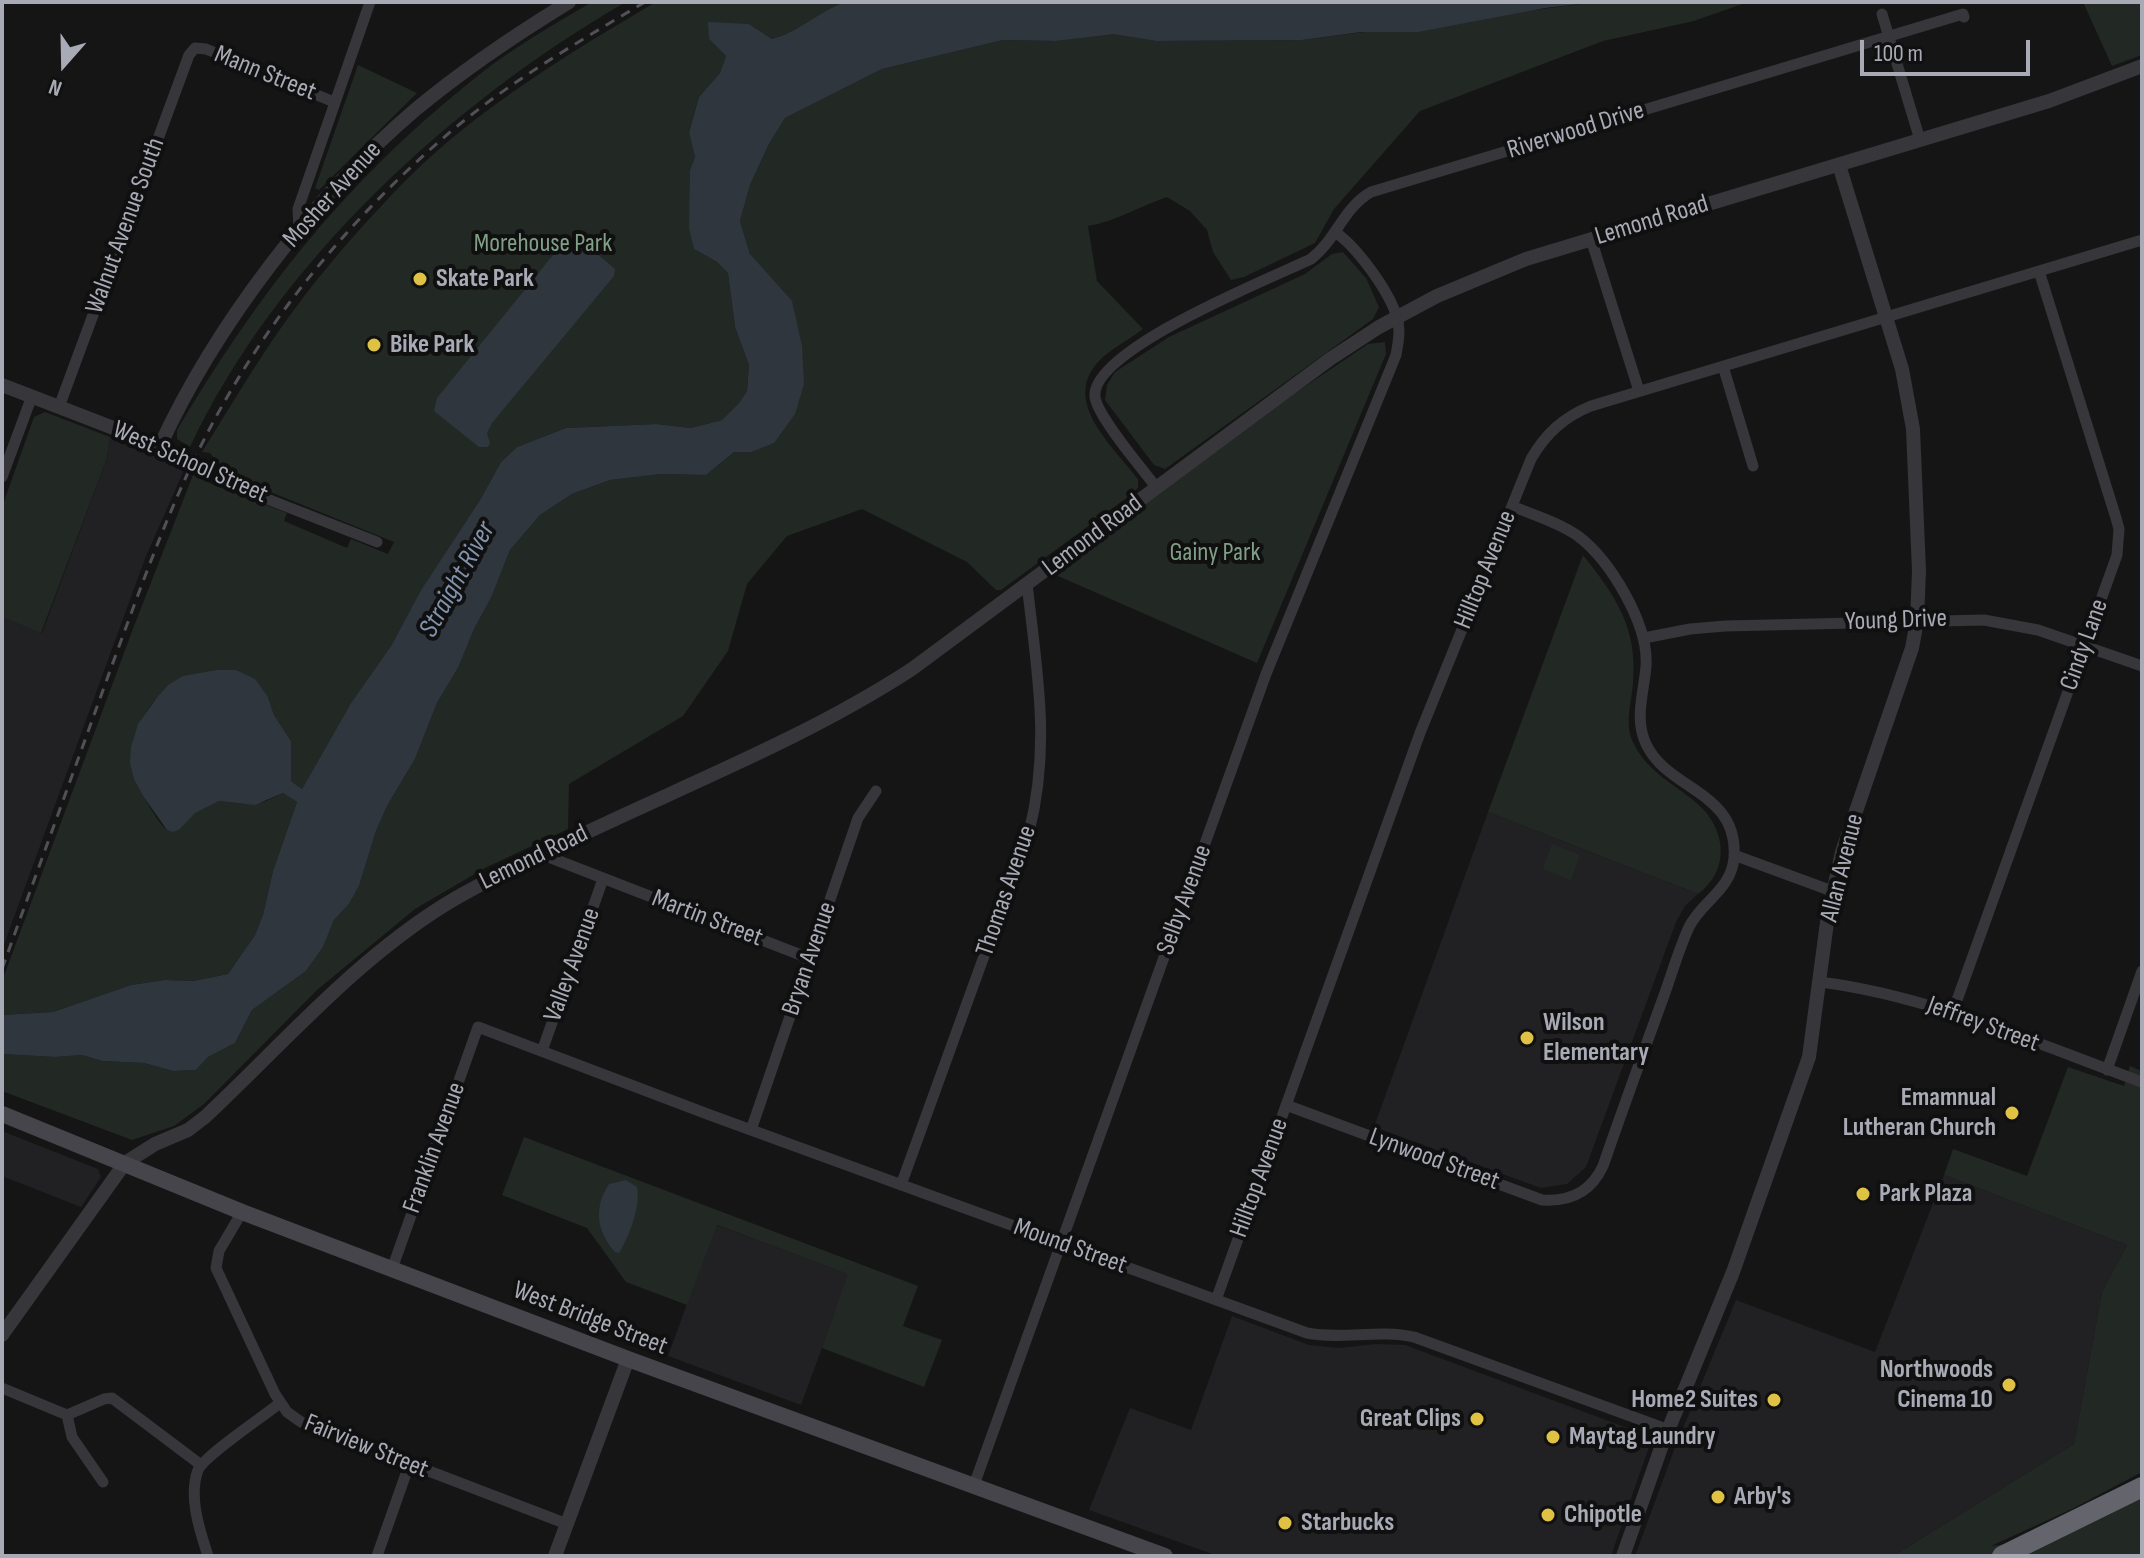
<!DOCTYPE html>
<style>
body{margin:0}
#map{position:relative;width:2144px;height:1558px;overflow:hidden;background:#151516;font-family:"Sofia Sans Condensed",sans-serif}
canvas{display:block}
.frame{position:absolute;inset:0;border:4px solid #a8aab5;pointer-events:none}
.north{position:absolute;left:24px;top:24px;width:80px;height:80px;-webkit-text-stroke:6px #101011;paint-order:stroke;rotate:200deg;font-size:22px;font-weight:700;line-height:32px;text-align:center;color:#a8aab5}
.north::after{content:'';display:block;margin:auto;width:28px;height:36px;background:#a8aab5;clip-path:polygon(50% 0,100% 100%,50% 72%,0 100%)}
.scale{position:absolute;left:1860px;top:40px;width:170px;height:36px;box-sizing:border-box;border:4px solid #a8aab5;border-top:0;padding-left:10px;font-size:24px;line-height:28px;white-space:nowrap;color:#a8aab5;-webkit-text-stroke:6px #101011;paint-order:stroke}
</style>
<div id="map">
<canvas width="2144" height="1558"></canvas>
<div class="frame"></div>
<div class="north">N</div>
<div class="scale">100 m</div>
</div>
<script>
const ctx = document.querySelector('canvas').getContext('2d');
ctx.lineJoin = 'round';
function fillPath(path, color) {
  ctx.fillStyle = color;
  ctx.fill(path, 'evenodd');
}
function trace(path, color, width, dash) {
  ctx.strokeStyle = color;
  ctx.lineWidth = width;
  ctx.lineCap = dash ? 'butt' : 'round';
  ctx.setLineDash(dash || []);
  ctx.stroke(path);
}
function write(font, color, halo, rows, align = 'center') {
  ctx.font = font + ' "Sofia Sans Condensed",sans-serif';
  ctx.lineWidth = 8;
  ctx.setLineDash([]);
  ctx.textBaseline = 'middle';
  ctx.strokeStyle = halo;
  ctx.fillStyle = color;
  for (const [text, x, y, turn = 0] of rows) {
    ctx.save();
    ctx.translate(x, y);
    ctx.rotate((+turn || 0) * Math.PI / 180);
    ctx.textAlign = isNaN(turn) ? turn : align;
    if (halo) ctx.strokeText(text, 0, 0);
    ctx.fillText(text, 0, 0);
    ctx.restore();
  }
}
fillPath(new Path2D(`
 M 110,437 L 181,463 L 185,468 L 146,556 L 2,950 L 2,617 L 42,633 L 107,458 Z
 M 1488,812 L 1698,894 L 1685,906 L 1676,922 L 1586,1167 L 1567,1184 L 1541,1188 L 1374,1127 Z
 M 2,1131 L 98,1169 L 101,1177 L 81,1207 L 2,1176 Z
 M 1944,1175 L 2127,1245 L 2102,1292 L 2074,1444 L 1893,1556 L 1635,1556 L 1674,1450 L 1736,1300 L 1875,1352 Z
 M 716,1225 L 849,1274 L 801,1405 L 668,1356 Z
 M 1232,1316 L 1309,1345 L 1339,1348 L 1376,1344 L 1405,1345 L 1649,1436 L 1649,1447 L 1611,1556 L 1218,1556 L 1089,1510 L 1130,1408 L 1191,1430 Z`), '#212123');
fillPath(new Path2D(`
 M 592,2 L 626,2 C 452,102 276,264 190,447 L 177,439 L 177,430 C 258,293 345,182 470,82 C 507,51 551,26 592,2 Z
 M 656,2 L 845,2 C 819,11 799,32 772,39 L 749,24 L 709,39 L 726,56 L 720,73 L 699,97 L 689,131 L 695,157 L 690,170 L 694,249 L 717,262 L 728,273 L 735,327 L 749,365 L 747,391 L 739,403 L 722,420 L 691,428 L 656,424 L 566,428 L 517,447 L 501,462 L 480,500 L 421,590 L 391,646 L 351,703 L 302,789 L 291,781 L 291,741 L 274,715 L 268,697 L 168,685 C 132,723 118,758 148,804 C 154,814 159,823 167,830 L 180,829 L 194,813 L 219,801 L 246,804 L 264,802 L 283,793 L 297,802 L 273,871 L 263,915 L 255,935 L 228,974 L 193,981 L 165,980 L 131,985 L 53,1012 L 2,1015 L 2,981 L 134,626 L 193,475 L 214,485 L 287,513 L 284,521 L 347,548 L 351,539 L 388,554 L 394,542 L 226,474 L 210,453 L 202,452 C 235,399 267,344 305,295 C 336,255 370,217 405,181 C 477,109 569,53 656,2 Z
 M 1596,2 L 1748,2 L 1694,21 L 1603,41 L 1420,111 L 1334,209 L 1315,243 L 1244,277 L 1231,280 L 1213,252 L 1207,230 L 1190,211 L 1167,197 C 1140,206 1117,221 1088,226 L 1097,281 L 1143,329 C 1130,339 1114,347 1102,358 C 1058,399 1112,445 1138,479 L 1138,488 L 1128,497 L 1001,590 L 996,590 L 967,562 L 862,509 L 787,536 L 747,584 L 728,651 L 683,716 L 569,784 L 568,829 L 485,868 L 415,909 L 317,990 L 204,1104 L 174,1126 L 132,1140 L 2,1091 L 2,1054 L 55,1057 L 82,1055 L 102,1061 L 144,1063 L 173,1071 L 196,1070 L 208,1057 L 235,1043 L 252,1010 L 306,971 L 323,947 L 334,920 L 349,904 L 359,886 L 376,831 L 387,806 L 415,759 L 437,703 L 459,666 L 474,629 L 491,598 L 510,550 L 540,515 L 572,494 L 610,480 L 662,474 L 706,475 L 734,452 L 751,452 L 762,270 L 750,254 L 740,221 L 750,185 L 769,144 L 785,118 L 882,69 L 1003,40 L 1056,41 L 1114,33 L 1156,41 L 1302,40 Z
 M 2083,2 L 2142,2 L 2142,55 L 2112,66 Z
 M 358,65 L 417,93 L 319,190 L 315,188 Z
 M 1343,252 L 1366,278 L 1379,307 L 1373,319 L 1165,469 L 1154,465 L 1105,400 L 1107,385 L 1115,372 L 1169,337 L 1305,274 L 1332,254 Z
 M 1385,342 L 1386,354 L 1257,663 L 1051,573 L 1297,392 L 1368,344 Z
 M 45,412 L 110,437 L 107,458 L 41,633 L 2,617 L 2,507 L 34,417 Z
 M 1583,555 C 1615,595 1638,628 1633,682 C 1632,702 1624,723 1633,742 C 1648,775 1679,785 1703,809 C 1727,835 1728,872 1698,894 L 1488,812 Z
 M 1552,844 L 1580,855 L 1571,880 L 1543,869 Z
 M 2130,1066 L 2142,1071 L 2142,1472 L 2072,1509 L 1991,1546 L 2033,1541 L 2142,1487 L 2142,1556 L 1893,1556 L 2074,1444 L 2102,1292 L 2127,1245 L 1944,1175 L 1953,1149 L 2027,1176 L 2068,1067 L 2124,1086 Z
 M 524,1137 L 918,1286 L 903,1326 L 942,1340 L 924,1387 L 822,1348 L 848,1274 L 717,1225 L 687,1305 L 626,1282 L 587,1228 L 502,1195 Z`), '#222823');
fillPath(new Path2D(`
 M 845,2 L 1596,2 L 1545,8 L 1418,32 L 1361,32 L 1302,40 L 1156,41 L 1114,34 L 1056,41 L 1003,40 L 882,69 L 785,118 L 769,144 L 750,185 L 740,221 L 750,254 L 792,301 L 802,346 L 804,384 L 795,414 L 774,443 L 751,452 L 734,452 L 706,475 L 662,474 L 610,480 L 572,494 L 540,515 L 510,550 L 491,598 L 474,629 L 459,666 L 437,703 L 415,759 L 387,806 L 376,831 L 359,886 L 349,904 L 334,920 L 323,947 L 306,971 L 252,1010 L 235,1043 L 208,1057 L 196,1070 L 173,1071 L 144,1063 L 102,1061 L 82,1055 L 55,1057 L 2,1054 L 2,1015 L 53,1012 L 131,985 L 165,980 L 193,981 L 228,974 L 255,935 L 263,915 L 273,871 L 297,802 L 283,793 L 255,805 L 219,801 L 195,813 L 180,829 L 173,832 L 167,830 L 143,796 L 134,779 L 130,763 L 131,747 L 138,724 L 158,696 L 168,685 L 183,676 L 217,670 L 236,670 L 255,679 L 268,697 L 274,715 L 291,741 L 291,781 L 302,789 L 351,703 L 391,646 L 421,590 L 480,500 L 501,462 L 517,447 L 566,428 L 656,424 L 691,428 L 722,420 L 739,403 L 747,391 L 749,365 L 735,327 L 728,273 L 717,262 L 694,249 L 689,228 L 690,170 L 695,157 L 689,132 L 699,97 L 720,73 L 726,56 L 709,39 L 708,22 L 749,24 L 772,39 C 799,32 819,11 845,2 Z
 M 574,238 L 580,239 L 615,269 L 614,276 L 492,423 L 487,433 L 490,443 L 488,447 L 479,447 L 434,411 L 437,398 L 566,239 Z
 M 626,1180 L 637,1187 C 641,1206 629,1237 619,1253 L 615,1252 C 597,1232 593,1208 609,1184 Z`), '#2f363e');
trace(new Path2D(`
 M 1882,14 L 1920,140
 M 299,229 L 298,209 L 370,2
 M 1591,239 L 1639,391
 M 1723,366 L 1753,466
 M 59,407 L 189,55 L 195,48 L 206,49 L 334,102
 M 160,446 L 193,460 L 224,482 L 377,542
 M 2,477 L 32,396
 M 1157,488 C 1143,470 1097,416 1095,397 C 1090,350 1271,278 1311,259 C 1336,240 1343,208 1371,192 L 1963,14 L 1964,17
 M 1644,638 L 1690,629 L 1725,626 L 1984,620 L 2038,630 L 2142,666
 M 541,854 L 811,959
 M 1734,855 L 1832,891
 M 1820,982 C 1931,996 2037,1044 2142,1082
 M 1952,1014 L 2117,555 L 2119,529 L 2116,518 L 2039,271
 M 542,1051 L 603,879
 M 2107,1070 L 2142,971
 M 1286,1105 L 1542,1200 C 1570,1202 1591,1192 1603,1166 C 1622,1111 1642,1056 1662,1001 C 1671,977 1678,951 1689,927 C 1702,901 1731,890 1734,858 C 1739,791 1668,791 1646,744 C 1634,718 1644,693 1646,666 C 1649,625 1611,561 1578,536 C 1558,522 1533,515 1512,506
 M 751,1130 L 858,818 L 876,791
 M 901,1185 L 1029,832 C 1051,746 1037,671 1027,584
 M 242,1212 L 219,1251 L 216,1268 L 275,1394 L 287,1412 L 301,1422 L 567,1524
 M 392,1269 L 478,1027 L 710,1115 L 1307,1333 C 1343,1340 1378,1329 1414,1337 L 1669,1430
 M 1216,1300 L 1420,733 L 1531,459 C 1546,433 1564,417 1591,406 L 2142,240
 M 2,1388 L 67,1415 L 104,1399 L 112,1398 L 201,1465
 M 67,1415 L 72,1437 L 103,1482
 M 974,1485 L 1266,674 L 1396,355 C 1398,343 1401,330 1397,318 C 1390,292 1357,247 1335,232
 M 208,1556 C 200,1531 188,1497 198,1470 C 204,1456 264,1416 280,1403
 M 377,1556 L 409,1465`), '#36363b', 11);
trace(new Path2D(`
 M 2,385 L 160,446 C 215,326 315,195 415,110 C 463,70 515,35 569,2
 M 2,1335 L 125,1163 L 155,1144 L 188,1130 L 205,1117 C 283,1044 354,961 446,904 C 480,883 517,866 554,848 C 674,789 800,742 912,669 L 1330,359 L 1379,327 L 1437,296 L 1526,259 L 2049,101 L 2142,66
 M 555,1556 L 628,1359
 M 1623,1556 L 1662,1445 L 1733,1272 L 1809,1057 L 1828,915 L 1842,852 L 1912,648 L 1917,621 L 1919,571 L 1913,429 L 1902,369 L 1839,165`), '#36363b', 14);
trace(new Path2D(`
 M 2,1114 L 242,1212 L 628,1359 L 1165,1556`), '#45454b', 16);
trace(new Path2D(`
 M 2002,1556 L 2142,1487`), '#63646c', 20);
trace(new Path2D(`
 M 2,969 C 38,869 75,768 111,668 C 144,579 175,489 222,406 C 280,303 359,210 449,133 C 509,82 578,42 645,2`), '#505056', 3, [10, 8]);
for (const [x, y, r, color] of [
 [420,279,8,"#dfc244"],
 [374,345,8,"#dfc244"],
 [1527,1038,8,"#dfc244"],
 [2012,1113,8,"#dfc244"],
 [1863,1194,8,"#dfc244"],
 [2009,1385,8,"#dfc244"],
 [1774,1400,8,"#dfc244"],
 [1477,1419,8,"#dfc244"],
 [1553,1437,8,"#dfc244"],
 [1718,1497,8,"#dfc244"],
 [1548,1515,8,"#dfc244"],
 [1285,1523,8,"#dfc244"]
]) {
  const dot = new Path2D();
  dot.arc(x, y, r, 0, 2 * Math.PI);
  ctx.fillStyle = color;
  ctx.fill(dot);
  trace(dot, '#101011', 3);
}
write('26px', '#a8aab5', '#101011', [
 ["Mann Street",265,74,22],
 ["Riverwood Drive",1576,131,-17],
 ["Mosher Avenue",333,195,-48],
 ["Lemond Road",1652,221,-17],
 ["Walnut Avenue South",126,226,-70],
 ["West School Street",190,463,24],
 ["Lemond Road",1093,536,-37],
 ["Hilltop Avenue",1486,570,-68],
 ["Young Drive",1896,621,-2],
 ["Cindy Lane",2085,645,-70],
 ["Lemond Road",534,858,-26],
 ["Allan Avenue",1843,868,-76],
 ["Thomas Avenue",1007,891,-71],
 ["Selby Avenue",1185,900,-70],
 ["Martin Street",707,919,21],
 ["Bryan Avenue",810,959,-71],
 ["Valley Avenue",573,965,-70],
 ["Jeffrey Street",1983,1025,20],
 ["Franklin Avenue",435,1148,-70],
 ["Lynwood Street",1434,1160,20],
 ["Hilltop Avenue",1260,1178,-70],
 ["Mound Street",1070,1247,20],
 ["West Bridge Street",590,1319,21],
 ["Fairview Street",366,1447,22]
]);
write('26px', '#819e87', '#101011', [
 ["Morehouse Park",543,244],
 ["Gainy Park",1215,553]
]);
write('bold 26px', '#a8aab5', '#101011', [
 ["Skate Park",436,279],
 ["Bike Park",390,345],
 ["Wilson",1543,1023],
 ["Elementary",1543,1053],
 ["Emamnual",1996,1098,"right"],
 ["Lutheran Church",1996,1128,"right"],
 ["Park Plaza",1879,1194],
 ["Northwoods",1993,1370,"right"],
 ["Cinema 10",1993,1400,"right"],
 ["Home2 Suites",1758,1400,"right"],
 ["Great Clips",1461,1419,"right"],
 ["Maytag Laundry",1569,1437],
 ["Arby's",1734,1497],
 ["Chipotle",1564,1515],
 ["Starbucks",1301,1523]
], 'left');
write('italic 28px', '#8293ad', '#101011', [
 ["Straight River",458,580,-61]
]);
</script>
